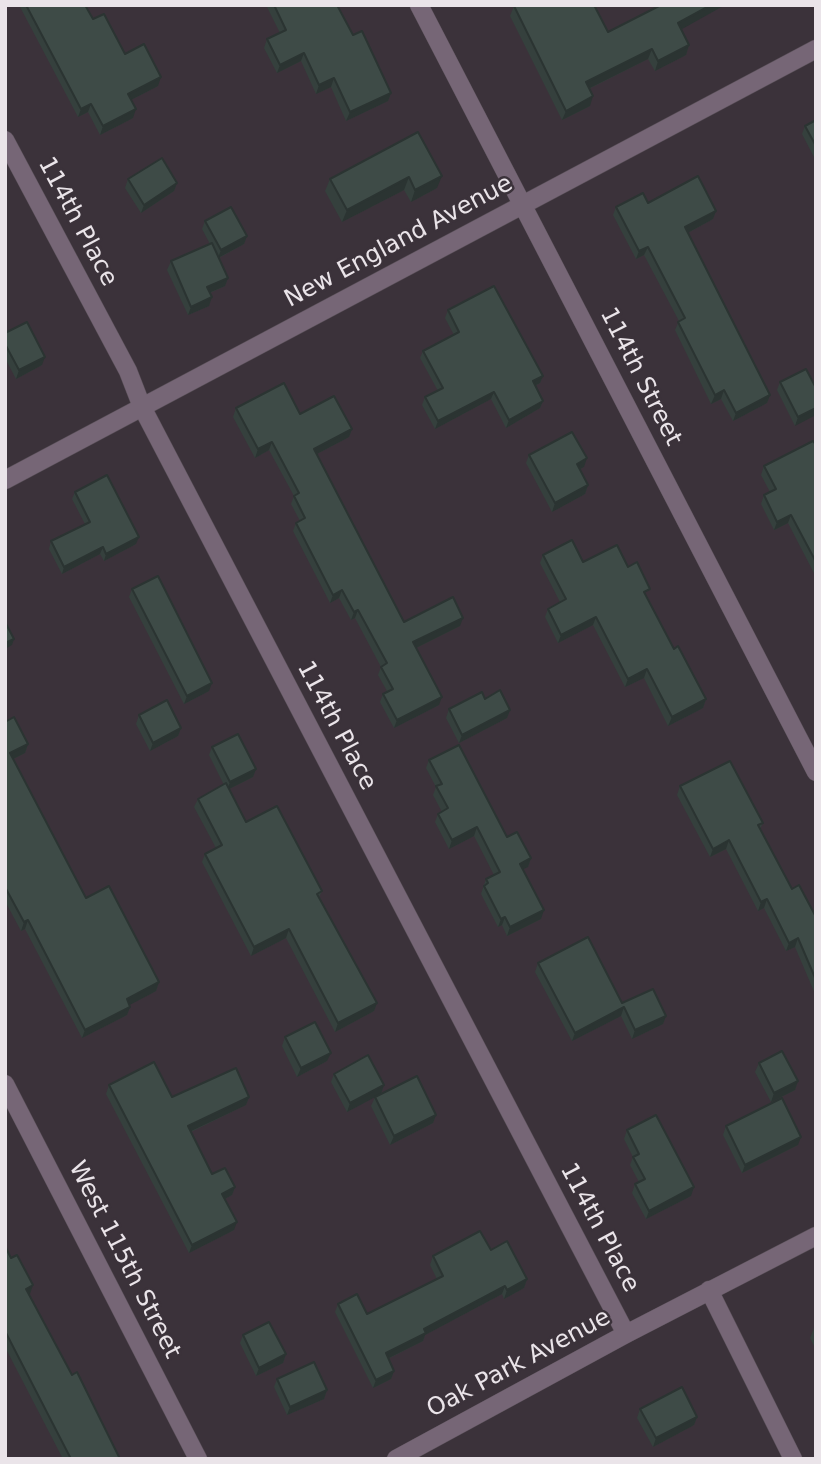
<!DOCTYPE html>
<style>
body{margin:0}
#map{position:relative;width:821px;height:1464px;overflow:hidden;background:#3b323a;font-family:"DejaVu Sans",sans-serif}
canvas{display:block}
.frame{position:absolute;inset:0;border:7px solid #eae4e9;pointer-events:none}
</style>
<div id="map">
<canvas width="821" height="1464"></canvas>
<div class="frame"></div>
</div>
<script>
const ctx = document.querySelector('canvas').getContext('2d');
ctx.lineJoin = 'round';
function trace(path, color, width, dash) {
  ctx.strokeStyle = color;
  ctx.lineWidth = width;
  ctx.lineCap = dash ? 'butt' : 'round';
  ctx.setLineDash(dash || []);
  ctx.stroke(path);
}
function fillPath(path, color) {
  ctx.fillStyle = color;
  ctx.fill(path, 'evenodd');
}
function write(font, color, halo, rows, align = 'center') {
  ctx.font = font + ' "DejaVu Sans",sans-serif';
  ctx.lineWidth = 5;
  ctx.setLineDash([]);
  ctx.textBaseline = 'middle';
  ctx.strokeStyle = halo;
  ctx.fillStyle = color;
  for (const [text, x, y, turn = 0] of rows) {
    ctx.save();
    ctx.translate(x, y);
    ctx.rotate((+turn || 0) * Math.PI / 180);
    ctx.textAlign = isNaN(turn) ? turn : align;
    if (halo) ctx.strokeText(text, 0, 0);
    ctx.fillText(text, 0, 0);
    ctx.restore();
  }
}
const minor = new Path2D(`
 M 419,5 L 816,772
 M 5,140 L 128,371 L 142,407 L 626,1334
 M 5,480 L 816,49
 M 709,1290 L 793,1459
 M 396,1459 L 626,1334 L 816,1236`);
const tertiary = new Path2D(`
 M 5,1084 L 198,1459`);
trace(minor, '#574e56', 19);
trace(tertiary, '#574e56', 19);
trace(minor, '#766676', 18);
trace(tertiary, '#766676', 18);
fillPath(new Path2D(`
 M 19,5 L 85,5 L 93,19 L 125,54 L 158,86 L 131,100 L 133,118 L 100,135 L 88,112 L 78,117 Z
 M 266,5 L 337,5 L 353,35 L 391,93 L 388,101 L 346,121 L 331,87 L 316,94 L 301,61 L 277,73 L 264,48 L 267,39 L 280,33 Z
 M 725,5 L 681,29 L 689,45 L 686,55 L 655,71 L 648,59 L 589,89 L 590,106 L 562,120 L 510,16 L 514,6 L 608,32 Z
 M 816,120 L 816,161 L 802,134 L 805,126 Z
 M 418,132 L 437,188 L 411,202 L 404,190 L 342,222 L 325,191 L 330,179 Z
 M 128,179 L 177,183 L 174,191 L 141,213 L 125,188 Z
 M 648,203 L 716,211 L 713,219 L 688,233 L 770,395 L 767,403 L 733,421 L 721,399 L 711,404 L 675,330 L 679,321 L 644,255 L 636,259 L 613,215 L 616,207 Z
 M 205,221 L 247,236 L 244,244 L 219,258 L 228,278 L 225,286 L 210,293 L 209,306 L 188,315 L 167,270 L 171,261 L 210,244 L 202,229 Z
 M 448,310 L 543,376 L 540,383 L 535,386 L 543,401 L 540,408 L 506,428 L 491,399 L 435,429 L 422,405 L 425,397 L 438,391 L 420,358 L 423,351 L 454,335 L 445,318 Z
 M 5,333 L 42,365 L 16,379 L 5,358 Z
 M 780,382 L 816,388 L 795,426 L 777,390 Z
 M 236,408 L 300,414 L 352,429 L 349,437 L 317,454 L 404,622 L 460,626 L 416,648 L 439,705 L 394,728 L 380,702 L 383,694 L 387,691 L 378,675 L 381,667 L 355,618 L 351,620 L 339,598 L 330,603 L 293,531 L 296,523 L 300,521 L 291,504 L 294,496 L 269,450 L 255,458 L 233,417 Z
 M 816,445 L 816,577 L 788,523 L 774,530 L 761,504 L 764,495 L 770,492 L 761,475 L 764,466 Z
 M 529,455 L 584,467 L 580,469 L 588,485 L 585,494 L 552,512 L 526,463 Z
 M 75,492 L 136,544 L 104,561 L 100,554 L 62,574 L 49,549 L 51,541 L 85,524 L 72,499 Z
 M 543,555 L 583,562 L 628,567 L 647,597 L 674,649 L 706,699 L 703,708 L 668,726 L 644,678 L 625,687 L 593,625 L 558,643 L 545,617 L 548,609 L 560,602 L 540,563 Z
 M 132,589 L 209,691 L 184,704 L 129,597 Z
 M 485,699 L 510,710 L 507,718 L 459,743 L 446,718 L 449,709 Z
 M 139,715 L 181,728 L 178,736 L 150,751 L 136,724 Z
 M 5,722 L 28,744 L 25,753 L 13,759 L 86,898 L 159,982 L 156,991 L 129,1005 L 130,1007 L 127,1015 L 82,1038 L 25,929 L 21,931 L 5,901 Z
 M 212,747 L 256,769 L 253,777 L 229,789 L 246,822 L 322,891 L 319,897 L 377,1003 L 374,1011 L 335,1032 L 286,938 L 251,956 L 202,862 L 205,854 L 216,848 L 194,807 L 198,799 L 224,785 L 209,755 Z
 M 429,760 L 507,837 L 531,858 L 528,867 L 523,869 L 541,919 L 507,936 L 502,925 L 498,927 L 481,894 L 486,879 L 494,875 L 474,836 L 449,849 L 435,822 L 438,814 L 442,812 L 433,795 L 436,787 L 426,768 Z
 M 680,786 L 763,823 L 760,829 L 792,889 L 816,917 L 816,996 L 795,947 L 786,951 L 764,908 L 758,911 L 726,849 L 710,857 L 677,795 Z
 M 538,963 L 622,1003 L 666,1016 L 663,1024 L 632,1039 L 621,1016 L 572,1041 L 535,972 Z
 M 285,1037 L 327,1061 L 297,1077 L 282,1046 Z
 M 759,1063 L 798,1081 L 795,1090 L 771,1102 L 755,1072 Z
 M 334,1074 L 384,1085 L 381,1094 L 436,1115 L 433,1123 L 390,1145 L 371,1106 L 375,1097 L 347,1112 L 331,1082 Z
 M 109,1085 L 172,1097 L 249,1097 L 246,1105 L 191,1132 L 212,1174 L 235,1187 L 232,1195 L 225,1199 L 234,1230 L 189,1253 L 106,1094 Z
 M 726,1126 L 798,1145 L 742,1173 L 723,1135 Z
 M 627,1130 L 691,1196 L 646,1219 L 632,1193 L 635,1184 L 639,1182 L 630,1165 L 633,1157 L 624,1139 Z
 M 5,1246 L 11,1258 L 33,1285 L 29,1295 L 72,1375 L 120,1459 L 63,1459 L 5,1347 Z
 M 491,1250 L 527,1279 L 524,1288 L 504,1299 L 502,1294 L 425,1335 L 423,1341 L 388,1359 L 394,1371 L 391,1379 L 373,1388 L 335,1312 L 338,1304 L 367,1314 L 437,1279 L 430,1265 L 433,1256 Z
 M 816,1327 L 816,1350 L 810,1338 L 814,1328 Z
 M 243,1335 L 286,1354 L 283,1363 L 256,1376 L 240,1343 Z
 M 277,1379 L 327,1390 L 324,1399 L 287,1415 L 274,1387 Z
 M 640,1409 L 697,1417 L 694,1425 L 653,1447 L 637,1418 Z`), '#35403d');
fillPath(new Path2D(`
 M 711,5 L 725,5 L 675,33 L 678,23 Z
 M 689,45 L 686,55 L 655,71 L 658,61 Z
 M 652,49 L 648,59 L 582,92 L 586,82 Z
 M 304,53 L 301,61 L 277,73 L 280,65 Z
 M 161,77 L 158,86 L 125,103 L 128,94 Z
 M 334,78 L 331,87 L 316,94 L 319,85 Z
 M 391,93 L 388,101 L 346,121 L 350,112 Z
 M 593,96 L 590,106 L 562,120 L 566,111 Z
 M 91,104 L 88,112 L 78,117 L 81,109 Z
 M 136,109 L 133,118 L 100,135 L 103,126 Z
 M 442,176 L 437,188 L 411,202 L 415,190 Z
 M 409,177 L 404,190 L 342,222 L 347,210 Z
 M 177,183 L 174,191 L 141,213 L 144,205 Z
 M 716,211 L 713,219 L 682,236 L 685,227 Z
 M 247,236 L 244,244 L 218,258 L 221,250 Z
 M 648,247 L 644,255 L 636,259 L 639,251 Z
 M 228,278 L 225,286 L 204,295 L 207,287 Z
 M 212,297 L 209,306 L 188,315 L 191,307 Z
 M 45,357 L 42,365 L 16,379 L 19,370 Z
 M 543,376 L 540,383 L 530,388 L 533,381 Z
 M 724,390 L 721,399 L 711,404 L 715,395 Z
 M 494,392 L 491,399 L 435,429 L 438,421 Z
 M 770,395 L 767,403 L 733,421 L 736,413 Z
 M 543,401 L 540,408 L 506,428 L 509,420 Z
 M 816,408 L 816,415 L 795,426 L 798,417 Z
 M 352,429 L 349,437 L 311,457 L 314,449 Z
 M 272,442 L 269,450 L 255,458 L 258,449 Z
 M 587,458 L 584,467 L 574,472 L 577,464 Z
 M 588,485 L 585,494 L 552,512 L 555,503 Z
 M 791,515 L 788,523 L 774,530 L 777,522 Z
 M 139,537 L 136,544 L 104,561 L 106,554 Z
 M 103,547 L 100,554 L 62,574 L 64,567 Z
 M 342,590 L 339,598 L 330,603 L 333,595 Z
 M 358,610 L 355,618 L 351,620 L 354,612 Z
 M 596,617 L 593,625 L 558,643 L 561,635 Z
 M 463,618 L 460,626 L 410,651 L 413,642 Z
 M 14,639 L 12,645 L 5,649 L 5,643 Z
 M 647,669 L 644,678 L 625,687 L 628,679 Z
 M 212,683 L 209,691 L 184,704 L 187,696 Z
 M 442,697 L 439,705 L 394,728 L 397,720 Z
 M 706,699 L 703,708 L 668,726 L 672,717 Z
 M 510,710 L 507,718 L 459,743 L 462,735 Z
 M 181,728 L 178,736 L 150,751 L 153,743 Z
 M 28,744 L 25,753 L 7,762 L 10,753 Z
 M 256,769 L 253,777 L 227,790 L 230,782 Z
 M 477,827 L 474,836 L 449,849 L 452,840 Z
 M 729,840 L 726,849 L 710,857 L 713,849 Z
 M 531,858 L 528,867 L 517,872 L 520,864 Z
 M 767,899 L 764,908 L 758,911 L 761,902 Z
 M 544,910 L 541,919 L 507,936 L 510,927 Z
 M 505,917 L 502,925 L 498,927 L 501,919 Z
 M 28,920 L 25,929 L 21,931 L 24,922 Z
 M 289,929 L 286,938 L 251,956 L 254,947 Z
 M 798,938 L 795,947 L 786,951 L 789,943 Z
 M 159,982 L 156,991 L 124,1008 L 127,999 Z
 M 377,1003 L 374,1011 L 335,1032 L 338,1023 Z
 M 130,1007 L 127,1015 L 82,1038 L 85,1030 Z
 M 624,1007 L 621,1016 L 572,1041 L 575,1033 Z
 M 666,1016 L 663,1024 L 632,1039 L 635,1030 Z
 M 331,1053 L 327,1061 L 297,1077 L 301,1068 Z
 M 798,1081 L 795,1090 L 771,1102 L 774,1093 Z
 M 384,1085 L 381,1094 L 347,1112 L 350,1103 Z
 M 249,1097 L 246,1105 L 185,1134 L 188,1126 Z
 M 436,1115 L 433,1123 L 390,1145 L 394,1136 Z
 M 801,1137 L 798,1145 L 742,1173 L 745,1165 Z
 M 235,1187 L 232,1195 L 219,1202 L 222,1194 Z
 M 694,1187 L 691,1196 L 646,1219 L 649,1211 Z
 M 237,1222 L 234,1230 L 189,1253 L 192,1245 Z
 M 527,1279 L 524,1288 L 504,1299 L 507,1290 Z
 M 33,1285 L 30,1294 L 23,1298 L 26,1289 Z
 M 505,1286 L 502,1294 L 425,1335 L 423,1341 L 383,1361 L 386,1353 L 424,1329 Z
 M 286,1354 L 283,1363 L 256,1376 L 259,1368 Z
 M 394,1371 L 391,1379 L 373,1388 L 376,1380 Z
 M 327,1390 L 324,1399 L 287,1415 L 290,1407 Z
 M 697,1417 L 694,1425 L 653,1447 L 656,1438 Z`), '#2b3432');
const building = new Path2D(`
 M 26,5 L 85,5 L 93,19 L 104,14 L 125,54 L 144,44 L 161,77 L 128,94 L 136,109 L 103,126 L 91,104 L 81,109 Z
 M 274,5 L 337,5 L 353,35 L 362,31 L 391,93 L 350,112 L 334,78 L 319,85 L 304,53 L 280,65 L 267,39 L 286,30 Z
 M 516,5 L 594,5 L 608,32 L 661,5 L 711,5 L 678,23 L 689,45 L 658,61 L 652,49 L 586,82 L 593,96 L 566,111 L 514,6 Z
 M 816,120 L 816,146 L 805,126 Z
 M 418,132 L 442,176 L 415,190 L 409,177 L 347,210 L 330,179 Z
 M 162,158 L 177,183 L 144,205 L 128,179 Z
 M 698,176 L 716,211 L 685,227 L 770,395 L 736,413 L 724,390 L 715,395 L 678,322 L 685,318 L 648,247 L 639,251 L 616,207 L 643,193 L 648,203 Z
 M 231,207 L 247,236 L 221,250 L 205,221 Z
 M 212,243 L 228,278 L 207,287 L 212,297 L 191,307 L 171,261 Z
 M 494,286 L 543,376 L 533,381 L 543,401 L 509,420 L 494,392 L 438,421 L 425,397 L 443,388 L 423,351 L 459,332 L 448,310 Z
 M 27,322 L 45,357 L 19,370 L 5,344 L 5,333 Z
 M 806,369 L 816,388 L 816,408 L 798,417 L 780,382 Z
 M 284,383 L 300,414 L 334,396 L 352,429 L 314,449 L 404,622 L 453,597 L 463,618 L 413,642 L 442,697 L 397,720 L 383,694 L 393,689 L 381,667 L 387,663 L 358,610 L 354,612 L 342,590 L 333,595 L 296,523 L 305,518 L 294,496 L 299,493 L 272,442 L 258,449 L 236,408 Z
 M 572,432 L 587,458 L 577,464 L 588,485 L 555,503 L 529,455 Z
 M 813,441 L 816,445 L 816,562 L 791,515 L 777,522 L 764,495 L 776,489 L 764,466 Z
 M 107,475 L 139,537 L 106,554 L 103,547 L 64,567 L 51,541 L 90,522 L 75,492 Z
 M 572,540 L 583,562 L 617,545 L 628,567 L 637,562 L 650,589 L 644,592 L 674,649 L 678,646 L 706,699 L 672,717 L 647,669 L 628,679 L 596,617 L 561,635 L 548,609 L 566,599 L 543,555 Z
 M 158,576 L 212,683 L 187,696 L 132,589 Z
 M 5,622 L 14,639 L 5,643 Z
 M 500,690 L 510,710 L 462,735 L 449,709 L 482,692 L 485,699 Z
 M 167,700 L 181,728 L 153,743 L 139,715 Z
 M 14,717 L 28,744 L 10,753 L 86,898 L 109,886 L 159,982 L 127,999 L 130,1007 L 85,1030 L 28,920 L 24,922 L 5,887 L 5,722 Z
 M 238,734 L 256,769 L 230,782 L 212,747 Z
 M 459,745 L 507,837 L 517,832 L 531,858 L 520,864 L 544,910 L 510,927 L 505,917 L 501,919 L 484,886 L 488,883 L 486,879 L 500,872 L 477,827 L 452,840 L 438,814 L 448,808 L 436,786 L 442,784 L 429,760 Z
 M 730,761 L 763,823 L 758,825 L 792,889 L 799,885 L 816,917 L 816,980 L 798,938 L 789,943 L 767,899 L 761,902 L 729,840 L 713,849 L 680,786 Z
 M 226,783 L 246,822 L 277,806 L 322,891 L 317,894 L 377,1003 L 338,1023 L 289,929 L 254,947 L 205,854 L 222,845 L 198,799 Z
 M 588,937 L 622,1003 L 653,989 L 666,1016 L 635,1030 L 624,1007 L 575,1033 L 538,963 Z
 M 315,1022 L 331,1053 L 301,1068 L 285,1037 Z
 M 782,1051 L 798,1081 L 774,1093 L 759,1063 Z
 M 368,1055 L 384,1085 L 350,1103 L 334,1074 Z
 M 154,1062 L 172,1097 L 236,1068 L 249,1097 L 188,1126 L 212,1174 L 225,1168 L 235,1187 L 222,1194 L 237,1222 L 192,1245 L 109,1085 Z
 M 417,1076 L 436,1115 L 394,1136 L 375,1097 Z
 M 782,1098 L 801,1137 L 745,1165 L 726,1126 Z
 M 656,1115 L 694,1187 L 649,1211 L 635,1184 L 645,1179 L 633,1157 L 639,1154 L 627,1130 Z
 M 480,1231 L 491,1250 L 507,1241 L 527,1279 L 507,1290 L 505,1286 L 424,1329 L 426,1333 L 386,1353 L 394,1371 L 376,1380 L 338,1304 L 357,1294 L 367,1314 L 443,1276 L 433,1256 Z
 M 5,1246 L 11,1258 L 17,1255 L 33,1285 L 26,1289 L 72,1375 L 77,1372 L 120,1459 L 71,1459 L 5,1331 Z
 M 269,1322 L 286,1354 L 259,1368 L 243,1335 Z
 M 314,1362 L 327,1390 L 290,1407 L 277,1379 Z
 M 682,1387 L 697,1417 L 656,1438 L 640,1409 Z`);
fillPath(building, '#3e4b47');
trace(building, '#2b3432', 2);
write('24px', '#eae4e9', '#3b323a', [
 ["114th Place",77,222,62],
 ["New England Avenue",399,242,-28],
 ["114th Street",640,377,63],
 ["114th Place",336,726,62],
 ["114th Place",599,1228,62],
 ["West 115th Street",124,1260,63],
 ["Oak Park Avenue",519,1364,-28]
]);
</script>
